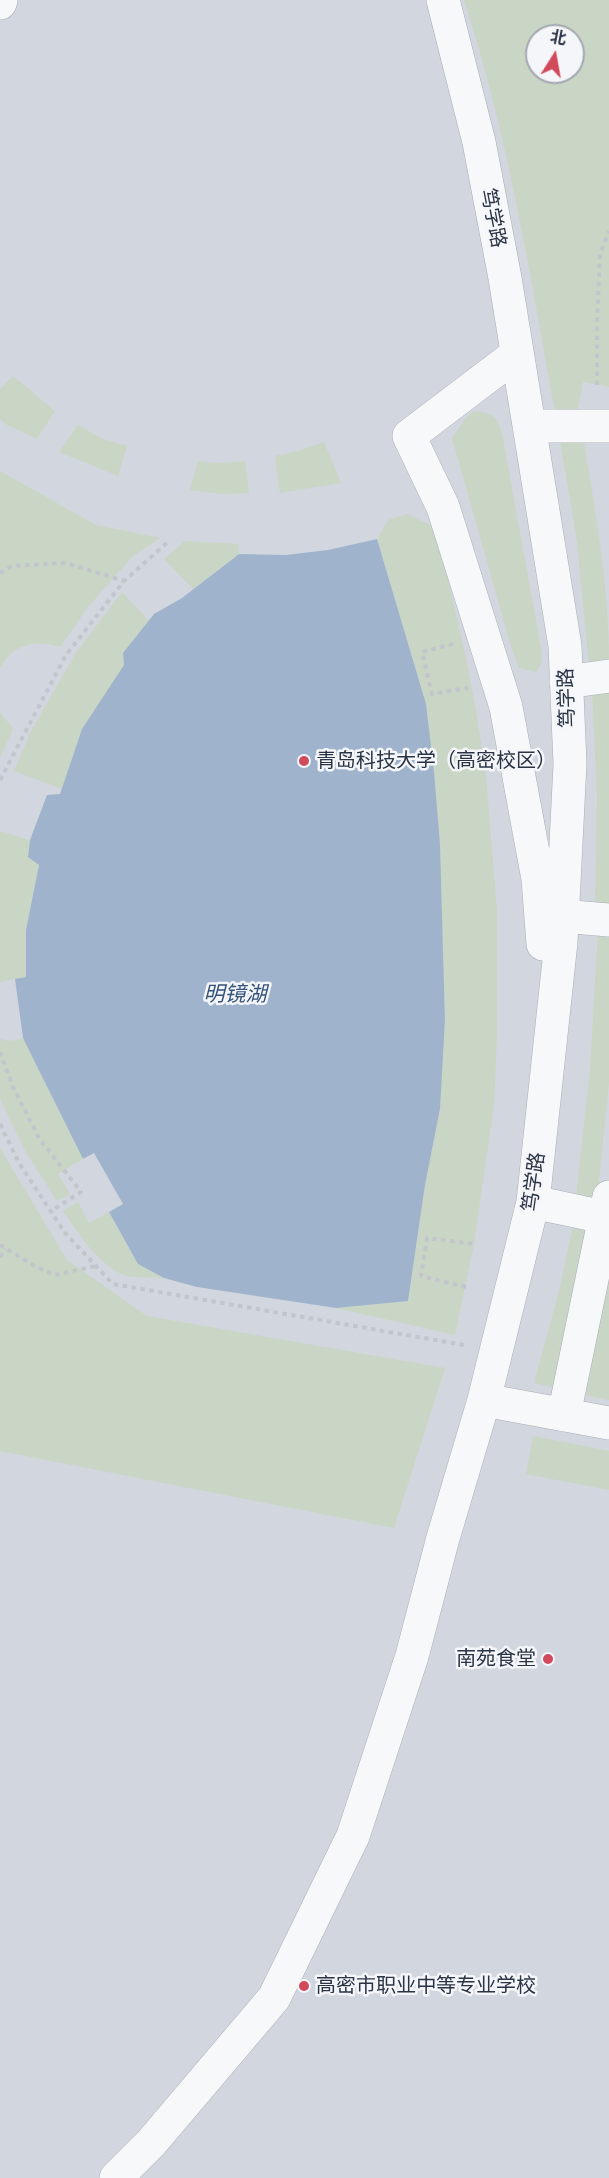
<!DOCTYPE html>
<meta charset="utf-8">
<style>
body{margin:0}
#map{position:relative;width:609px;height:2178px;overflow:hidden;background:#e4e7ec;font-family:Raleway,"Noto Sans SC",sans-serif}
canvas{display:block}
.north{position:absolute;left:525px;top:24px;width:60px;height:60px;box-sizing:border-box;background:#f4f6f9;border:2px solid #a4a8b1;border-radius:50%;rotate:11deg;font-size:16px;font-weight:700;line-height:24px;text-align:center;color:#2b3445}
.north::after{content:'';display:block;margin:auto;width:21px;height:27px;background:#d1495b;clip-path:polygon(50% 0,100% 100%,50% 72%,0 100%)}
</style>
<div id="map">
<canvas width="609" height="2178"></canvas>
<div class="north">北</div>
</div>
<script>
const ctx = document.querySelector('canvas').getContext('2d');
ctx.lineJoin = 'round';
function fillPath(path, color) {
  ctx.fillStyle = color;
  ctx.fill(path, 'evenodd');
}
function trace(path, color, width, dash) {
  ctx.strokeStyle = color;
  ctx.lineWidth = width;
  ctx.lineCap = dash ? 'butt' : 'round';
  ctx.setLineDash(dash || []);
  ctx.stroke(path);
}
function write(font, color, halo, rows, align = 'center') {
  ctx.font = font + ' Raleway,"Noto Sans SC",sans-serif';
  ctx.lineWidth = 5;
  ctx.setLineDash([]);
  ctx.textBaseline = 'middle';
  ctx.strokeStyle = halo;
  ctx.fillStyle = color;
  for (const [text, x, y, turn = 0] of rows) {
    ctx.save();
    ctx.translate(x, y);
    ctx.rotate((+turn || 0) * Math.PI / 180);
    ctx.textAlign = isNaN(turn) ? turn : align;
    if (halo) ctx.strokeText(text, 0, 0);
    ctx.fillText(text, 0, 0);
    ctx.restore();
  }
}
fillPath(new Path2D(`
 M 0,0 L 609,0 L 609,2178 L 0,2178 ZM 537,36 L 573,36 L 573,72 L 537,72 Z`), '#d2d6de');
fillPath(new Path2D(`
 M 464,0 L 609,0 L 609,387 L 583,382 L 578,409 L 555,413 C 530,274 508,134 464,0 ZM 537,36 L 573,36 L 573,72 L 537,72 Z
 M 13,376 L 55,411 L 37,439 L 7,425 L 0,419 L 0,389 Z
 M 474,411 C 496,414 497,416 503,438 L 542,654 L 541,664 L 536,672 L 519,668 L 511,646 L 452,438 L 466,418 Z
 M 78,425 L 100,438 L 127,446 L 118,476 L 59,452 Z
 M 583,436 C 595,510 609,585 609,660 L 589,665 L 577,542 L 560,441 Z
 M 324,442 L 341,483 L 280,493 L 275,456 L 298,451 Z
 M 198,461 L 219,463 L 245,461 L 249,493 L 223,494 L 190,490 Z
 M 0,471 L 96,525 L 160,538 L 132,557 L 88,607 L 60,647 C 35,639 13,644 0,668 Z
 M 407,514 L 430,525 L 439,542 L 466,658 L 477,717 L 486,777 L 497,911 L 497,1036 L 494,1105 L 474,1244 L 455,1335 L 336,1308 L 408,1301 L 425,1185 L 440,1109 L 445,1020 L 440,844 L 426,704 L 377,539 L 388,520 Z
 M 185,541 L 238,544 L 239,554 L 193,589 L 164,559 Z
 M 122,592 L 149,621 L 123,653 L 125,665 L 82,729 L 62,789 L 14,771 L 30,733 L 75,654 Z
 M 592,689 L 609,690 L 609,906 L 595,906 L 597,795 Z
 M 0,712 L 13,729 L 0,758 Z
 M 0,831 L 30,840 L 28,857 L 39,865 L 26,930 L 26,977 L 0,982 Z
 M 598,930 L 609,932 L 609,1082 L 597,1200 L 576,1197 L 590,1070 Z
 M 23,1038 L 83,1159 L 58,1174 L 70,1194 L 57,1201 L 24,1149 L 0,1098 L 0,1039 L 11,1041 Z
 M 0,1148 L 67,1260 L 147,1316 L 445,1368 L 394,1528 L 0,1451 Z
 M 78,1202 L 89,1223 L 109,1212 L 138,1264 L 164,1278 C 152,1277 132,1279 121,1274 C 96,1261 78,1233 63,1211 Z
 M 574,1221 L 595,1226 L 557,1388 L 534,1383 L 559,1291 Z
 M 609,1270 L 609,1400 L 585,1395 Z
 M 533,1436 L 609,1451 L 609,1490 L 526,1474 Z`), '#c9d6c5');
fillPath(new Path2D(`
 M 377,539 L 426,704 L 434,772 L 440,844 L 445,1020 L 440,1109 L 425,1185 L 408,1301 L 336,1308 L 197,1287 L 164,1278 L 138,1264 L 109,1212 L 123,1204 L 94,1153 L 83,1159 L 23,1038 L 15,979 L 26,977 L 26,930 L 39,865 L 28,857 L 30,840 L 47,795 L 60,794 L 82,729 L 124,665 L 123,653 L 154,614 L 182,598 L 239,554 L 286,555 L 328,550 Z`), '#9fb4cc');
const minor = new Path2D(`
 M 0,3 L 1,0
 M 517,354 L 409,436 L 443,507 L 506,707 L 538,879 L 543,944
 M 529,426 L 609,426
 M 566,682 L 609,676
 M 562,916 L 609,920
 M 533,1202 L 609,1218
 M 484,1400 L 609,1423
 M 564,1415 L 609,1197
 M 116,2178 L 151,2143 L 274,1998 L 353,1836 L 412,1656 L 443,1538 L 484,1400 L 533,1202 L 561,942 L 570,764 L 565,646 L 505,278 L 479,142 L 443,0`);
trace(minor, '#a9aeb7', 34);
trace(new Path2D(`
 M 597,385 L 597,321 L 600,254 L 609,231
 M 0,573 L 12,566 L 66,563 L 124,581
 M 453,644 L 422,652 L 432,694 L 468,688
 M 0,780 L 66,655 L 124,581 L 170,540
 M 0,1052 L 13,1087 L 39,1138 L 81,1192 L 51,1211
 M 0,1124 L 19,1163 L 65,1233 L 113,1284 L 464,1345
 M 0,1245 L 33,1265 L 54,1275 L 96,1266
 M 0,1257 L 6,1249
 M 466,1287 L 421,1276 L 427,1238 L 474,1244`), '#c2c5cb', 4, [4.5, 4.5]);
trace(minor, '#f7f8fa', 33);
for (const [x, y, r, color] of [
 [304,761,6,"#d1495b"],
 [548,1659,6,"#d1495b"],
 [304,1986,6,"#d1495b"]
]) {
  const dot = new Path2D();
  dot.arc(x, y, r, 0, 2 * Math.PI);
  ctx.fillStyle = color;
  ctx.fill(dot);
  trace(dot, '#f4f6f9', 2);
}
write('20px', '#2b3445', '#f4f6f9', [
 ["笃学路",493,218,79],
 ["笃学路",567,698,-92],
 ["笃学路",534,1182,-82]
]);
write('20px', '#2b3445', '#f4f6f9', [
 ["青岛科技大学（高密校区）",316,761],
 ["南苑食堂",536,1659,"right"],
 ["高密市职业中等专业学校",316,1986]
], 'left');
write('italic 21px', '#34527a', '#f4f6f9', [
 ["明镜湖",235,995]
]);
</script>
